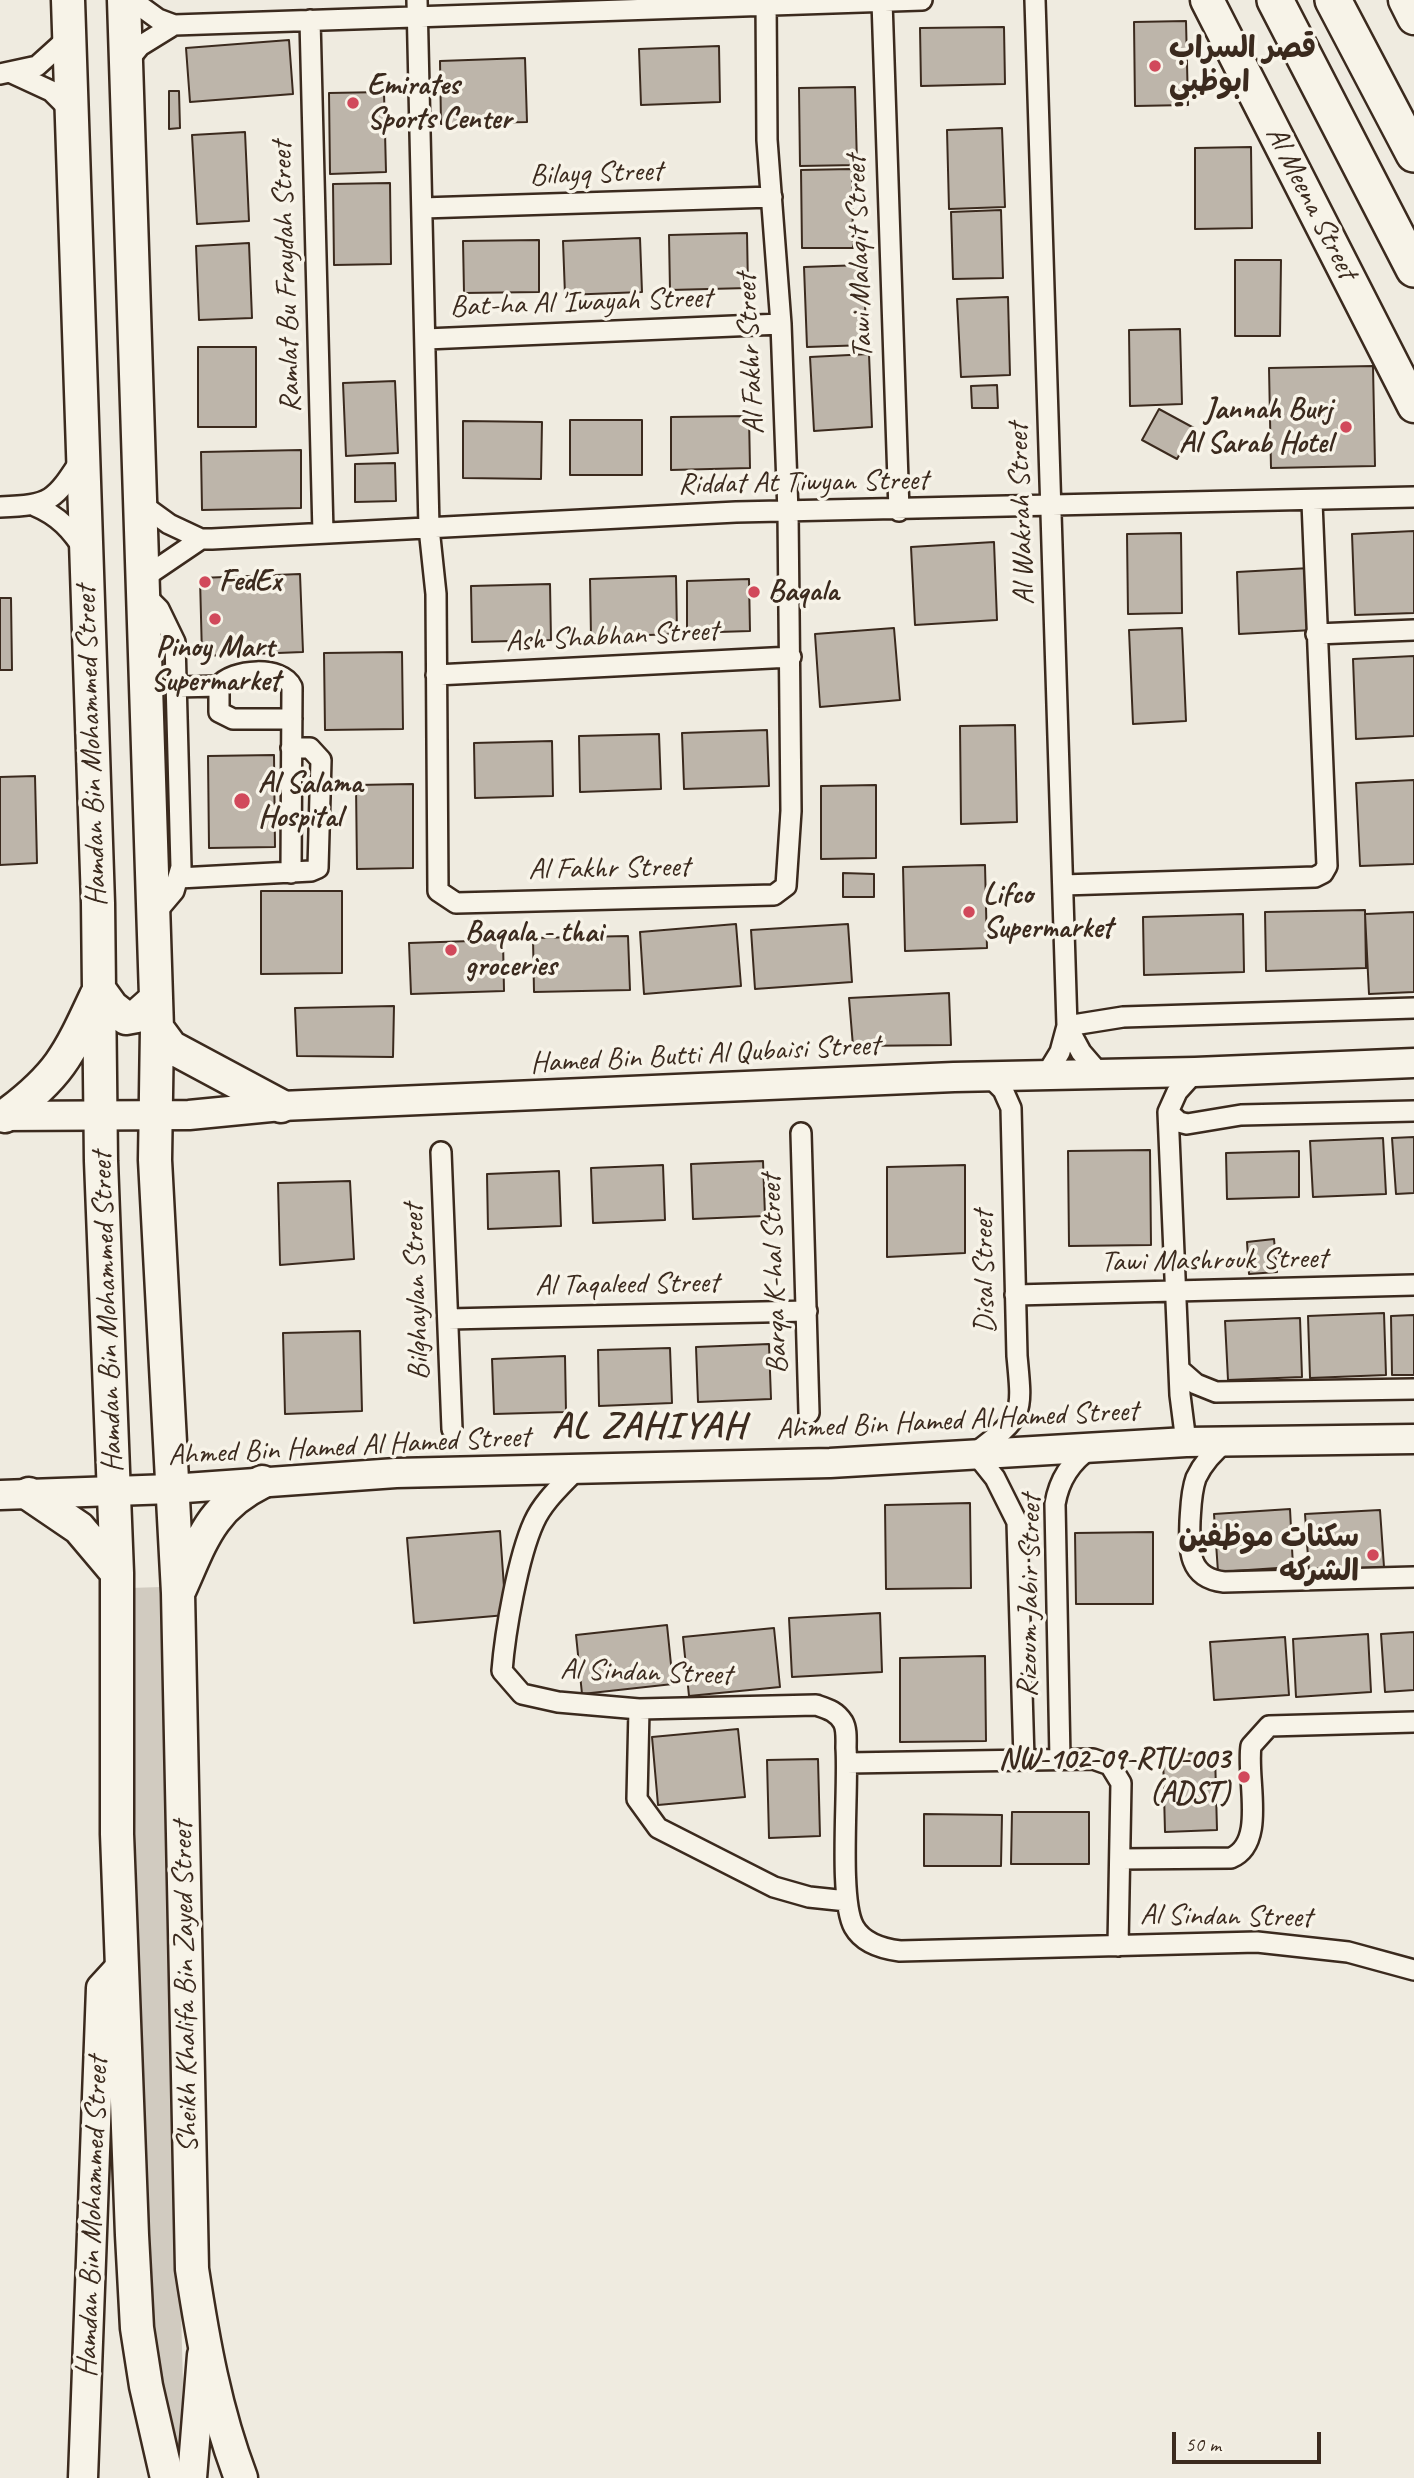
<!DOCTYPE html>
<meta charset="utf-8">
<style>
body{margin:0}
#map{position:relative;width:1414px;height:2478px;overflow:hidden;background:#efebe0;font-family:Caveat,sans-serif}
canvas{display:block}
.scale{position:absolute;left:1172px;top:2432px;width:149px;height:32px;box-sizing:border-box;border:4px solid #3b2a1e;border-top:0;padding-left:9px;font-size:21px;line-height:24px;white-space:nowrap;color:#3b2a1e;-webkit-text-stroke:5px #f7f3e8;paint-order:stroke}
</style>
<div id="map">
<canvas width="1414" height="2478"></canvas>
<div class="scale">50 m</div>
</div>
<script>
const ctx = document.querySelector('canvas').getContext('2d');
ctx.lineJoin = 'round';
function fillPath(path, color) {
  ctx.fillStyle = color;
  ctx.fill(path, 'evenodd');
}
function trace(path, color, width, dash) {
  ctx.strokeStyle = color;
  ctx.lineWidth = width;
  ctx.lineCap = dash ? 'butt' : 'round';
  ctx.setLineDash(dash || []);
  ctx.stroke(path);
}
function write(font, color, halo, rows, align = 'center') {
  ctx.font = font + ' Caveat,"Playpen Sans Arabic",sans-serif';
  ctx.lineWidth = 7;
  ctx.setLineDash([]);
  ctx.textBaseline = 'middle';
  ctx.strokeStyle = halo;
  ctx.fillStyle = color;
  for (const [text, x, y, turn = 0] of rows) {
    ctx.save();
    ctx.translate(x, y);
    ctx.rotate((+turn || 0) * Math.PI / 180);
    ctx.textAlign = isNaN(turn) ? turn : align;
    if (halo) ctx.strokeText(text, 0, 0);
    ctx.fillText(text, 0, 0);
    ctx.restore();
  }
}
fillPath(new Path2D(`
 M 161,1587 L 183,2383 L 179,2462 C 160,2396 153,2329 147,2260 L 129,1588 Z`), '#d1cbc0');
const building = new Path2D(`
 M 1186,21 L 1188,105 L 1135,106 L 1134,22 Z
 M 1004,27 L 1005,84 L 921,86 L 920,28 Z
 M 289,40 L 293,94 L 190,102 L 186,48 Z
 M 719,46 L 720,102 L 641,105 L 639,49 Z
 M 525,58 L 527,122 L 441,124 L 440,61 Z
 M 855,87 L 857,165 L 800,166 L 799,88 Z
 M 169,91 L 179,91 L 180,128 L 169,129 Z
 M 384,92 L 386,172 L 330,174 L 329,93 Z
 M 1002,128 L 1005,207 L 949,209 L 947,130 Z
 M 245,132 L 249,221 L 197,224 L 192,135 Z
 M 1251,147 L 1252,228 L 1195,229 L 1195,148 Z
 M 852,169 L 853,248 L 802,248 L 801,170 Z
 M 390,183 L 391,264 L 334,265 L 333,184 Z
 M 1001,210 L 1003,278 L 953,279 L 951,212 Z
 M 747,233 L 748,288 L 670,290 L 669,235 Z
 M 640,238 L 642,292 L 565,295 L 563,241 Z
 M 539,240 L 539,292 L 464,293 L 463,241 Z
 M 249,243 L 252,318 L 199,320 L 196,246 Z
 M 1235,260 L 1281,260 L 1280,336 L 1235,336 Z
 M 863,265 L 867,345 L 807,347 L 804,267 Z
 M 1008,297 L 1010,375 L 961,377 L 957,299 Z
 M 1180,329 L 1182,404 L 1130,406 L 1129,330 Z
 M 198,347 L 256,347 L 256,427 L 198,427 Z
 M 869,354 L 872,427 L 814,431 L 810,357 Z
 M 1373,366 L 1375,466 L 1271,468 L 1269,368 Z
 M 395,381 L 398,453 L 346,456 L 343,383 Z
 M 997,385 L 998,408 L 972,408 L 971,386 Z
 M 1159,409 L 1194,428 L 1177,459 L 1142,440 Z
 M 749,416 L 750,468 L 671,470 L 671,417 Z
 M 570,420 L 642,420 L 642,475 L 570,475 Z
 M 463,421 L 542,422 L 541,479 L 463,478 Z
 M 301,450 L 301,508 L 202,510 L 201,452 Z
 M 395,463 L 396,501 L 355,502 L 355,464 Z
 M 1414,531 L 1414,613 L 1355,615 L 1352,534 Z
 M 1181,533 L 1182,613 L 1128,614 L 1127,534 Z
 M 994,542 L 997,620 L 915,625 L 911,547 Z
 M 1310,568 L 1313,630 L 1239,634 L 1237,572 Z
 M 300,574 L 303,652 L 202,656 L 200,578 Z
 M 676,576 L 677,634 L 591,637 L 590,579 Z
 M 749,579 L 750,631 L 687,633 L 687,581 Z
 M 550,584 L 551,640 L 472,642 L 471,586 Z
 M 0,598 L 11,598 L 12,670 L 0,670 Z
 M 894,628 L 900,700 L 820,707 L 815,634 Z
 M 1182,628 L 1186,721 L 1133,724 L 1129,630 Z
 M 402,652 L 403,729 L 325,730 L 324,653 Z
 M 1414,656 L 1414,736 L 1356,739 L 1353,659 Z
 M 1015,725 L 1017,822 L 961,824 L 960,726 Z
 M 767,730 L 769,786 L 684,789 L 682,733 Z
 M 659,734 L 661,789 L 580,792 L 579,736 Z
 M 552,741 L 553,796 L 475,798 L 474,743 Z
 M 274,755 L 275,847 L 209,848 L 208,756 Z
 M 35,776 L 37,863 L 0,865 L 0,777 Z
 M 1414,780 L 1414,864 L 1360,866 L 1356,783 Z
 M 413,784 L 413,868 L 357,869 L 356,785 Z
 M 876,785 L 876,858 L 821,859 L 821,786 Z
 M 985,865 L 987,948 L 905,951 L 903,867 Z
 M 843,873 L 874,874 L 874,897 L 843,897 Z
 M 261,891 L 342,891 L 342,973 L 261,974 Z
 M 1365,910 L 1366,968 L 1266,971 L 1265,912 Z
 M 1414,912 L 1414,992 L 1369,994 L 1365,914 Z
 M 1243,914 L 1244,972 L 1144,975 L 1143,917 Z
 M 736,924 L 741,986 L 644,994 L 640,932 Z
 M 848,924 L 852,982 L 755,989 L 751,930 Z
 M 628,936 L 630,990 L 534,992 L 533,938 Z
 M 503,940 L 504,991 L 411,994 L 409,943 Z
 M 949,993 L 951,1045 L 853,1046 L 849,998 Z
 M 394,1006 L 393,1057 L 297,1056 L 295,1008 Z
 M 1414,1137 L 1414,1193 L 1396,1194 L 1392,1138 Z
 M 1383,1138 L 1386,1194 L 1313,1197 L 1310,1141 Z
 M 1150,1150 L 1151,1245 L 1069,1246 L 1068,1151 Z
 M 1299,1151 L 1299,1197 L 1227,1199 L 1226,1153 Z
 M 763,1161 L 765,1216 L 693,1219 L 691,1164 Z
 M 663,1165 L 665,1220 L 593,1223 L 591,1168 Z
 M 965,1165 L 965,1253 L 887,1257 L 887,1167 Z
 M 559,1171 L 561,1226 L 488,1229 L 487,1174 Z
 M 350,1181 L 354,1259 L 280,1265 L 278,1183 Z
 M 1274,1239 L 1277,1272 L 1249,1274 L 1247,1242 Z
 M 1384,1313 L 1386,1375 L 1310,1378 L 1308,1316 Z
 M 1414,1315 L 1414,1375 L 1392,1375 L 1391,1316 Z
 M 1300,1318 L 1302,1377 L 1228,1380 L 1225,1321 Z
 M 360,1331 L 362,1411 L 285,1414 L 283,1333 Z
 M 769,1344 L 771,1399 L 698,1402 L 696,1347 Z
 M 670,1348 L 672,1403 L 599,1406 L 598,1350 Z
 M 565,1356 L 566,1412 L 494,1414 L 492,1359 Z
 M 970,1503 L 971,1588 L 886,1589 L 885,1505 Z
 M 1290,1509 L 1293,1567 L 1218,1572 L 1214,1514 Z
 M 1380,1510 L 1384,1567 L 1309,1572 L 1305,1514 Z
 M 500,1531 L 506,1615 L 414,1623 L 407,1538 Z
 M 1153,1532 L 1153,1604 L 1076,1604 L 1075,1533 Z
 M 880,1613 L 882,1672 L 792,1677 L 789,1618 Z
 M 667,1625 L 673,1684 L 582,1694 L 576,1635 Z
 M 774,1628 L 780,1687 L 689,1696 L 683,1637 Z
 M 1414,1632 L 1414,1690 L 1385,1692 L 1381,1634 Z
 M 1368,1634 L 1371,1692 L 1296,1697 L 1293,1639 Z
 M 1285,1637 L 1289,1695 L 1214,1700 L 1210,1642 Z
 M 985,1656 L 986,1741 L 900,1742 L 900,1658 Z
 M 738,1729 L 745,1797 L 658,1805 L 652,1737 Z
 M 1215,1753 L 1217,1830 L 1165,1832 L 1163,1754 Z
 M 818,1759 L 820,1836 L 769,1838 L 767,1760 Z
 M 1012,1812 L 1089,1812 L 1089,1864 L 1011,1864 Z
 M 924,1814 L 1002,1815 L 1001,1866 L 924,1866 Z`);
fillPath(building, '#bdb5aa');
trace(building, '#3b2a1e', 2);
const minor = new Path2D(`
 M 132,0 L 158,19 L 174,25 L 922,0
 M 417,0 L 429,528 L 436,594 L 438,891 L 456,903 L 774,895 L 786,886 L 791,811 L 788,512 L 781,324 L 767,140 L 766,0
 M 1035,0 L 1067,1026 L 1060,1052 L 1046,1075
 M 882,1 L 899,511
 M 310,20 L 323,533
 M 126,63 L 140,46 L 174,25
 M 12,73 L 51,91 L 71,111
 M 0,74 L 37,66 L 68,38
 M 422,208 L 772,197
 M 426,339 L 781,324
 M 140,503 L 169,524 L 201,539
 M 35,506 C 59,516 71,530 85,551
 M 0,507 C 52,505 54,501 82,458
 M 142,579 L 201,539 L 212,539 L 736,512 L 1414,497
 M 142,592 L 159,609 L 175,642 L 181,867 L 174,891 L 152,917
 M 1316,634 L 1414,630
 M 436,675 L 791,657
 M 176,687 L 219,686
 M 291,873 L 292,687 C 282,665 232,669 219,686 L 219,712 L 233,719 L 292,719
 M 179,878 L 311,871 L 318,868 L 321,760 L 310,748 L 291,748
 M 1063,885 L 1315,877 L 1323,873 L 1327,866 L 1312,502
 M 1067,1026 L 1123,1017 L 1414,1008
 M 1067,1026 L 1081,1052 L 1100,1074
 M 989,1076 L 1003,1090 L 1011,1108 L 1017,1356 C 1023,1417 1023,1416 975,1453 L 995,1478 L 1017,1522 L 1024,1759
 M 1168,1112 L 1179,1122 L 1187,1124 L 1241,1115 L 1414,1111
 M 801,1133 L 809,1413
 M 441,1152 L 452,1429
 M 1015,1295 L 1414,1285
 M 448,1319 L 807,1311
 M 1180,1370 L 1196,1384 L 1216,1392 L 1414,1389
 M 1227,1441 C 1214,1451 1203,1463 1196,1478 C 1191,1492 1191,1506 1190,1521 C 1189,1550 1188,1578 1224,1582 L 1414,1577
 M 1186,1442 L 1180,1395 L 1168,1112 L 1177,1092 L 1195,1072
 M 575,1471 C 560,1487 543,1502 534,1522 C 518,1557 505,1632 502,1671 L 522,1694 L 558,1702 L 639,1709 L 816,1705 C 828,1709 836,1711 843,1722 C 847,1729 846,1740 846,1748 C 849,1787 838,1899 854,1927 C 863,1943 884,1949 900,1951 L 1257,1942 L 1348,1952 L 1414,1970
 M 639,1709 L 637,1799 L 658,1828 L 774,1887 L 809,1897 L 847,1901
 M 1060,1759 L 1055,1504 C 1059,1480 1070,1462 1091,1448
 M 847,1763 L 1093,1759 L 1110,1765 L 1121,1783 L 1118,1946
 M 1121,1859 L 1231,1858 C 1267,1843 1246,1779 1251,1746 L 1269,1726 L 1414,1722`);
const secondary = new Path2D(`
 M 0,1116 L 189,1115 L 281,1106 L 954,1077 L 1195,1072 L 1414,1063
 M 0,1495 L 171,1489 L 396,1473 L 830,1463 L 1186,1442 L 1414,1439
 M 83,2478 L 101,1988 L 123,1964
 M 192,2478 L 202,2355`);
const primary = new Path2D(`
 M 68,0 L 98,903 L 101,1161 L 117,1573 L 117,1834 L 132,2235 L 137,2328 L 146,2386 L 167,2478
 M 124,0 L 157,1028 L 155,1160 L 178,1593 L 192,2269 C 203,2341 215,2410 241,2478
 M 1207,0 L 1414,406
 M 1405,0 L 1414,18
 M 99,989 L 112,1007 L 126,1018 L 137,1016 L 156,999
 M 157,1028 L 171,1047 L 281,1106
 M 5,1116 C 59,1076 68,1056 96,996
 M 29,1494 L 79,1528 L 117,1573
 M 180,1589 C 202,1540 211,1507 262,1482`);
const motorway = new Path2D(`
 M 1275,0 L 1414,269
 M 1333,0 L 1414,154`);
trace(minor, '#3b2a1e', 24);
trace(secondary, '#3b2a1e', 33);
trace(primary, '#3b2a1e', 37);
trace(motorway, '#3b2a1e', 40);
trace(minor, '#f7f3e8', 19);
trace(secondary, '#f7f3e8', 28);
trace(primary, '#f7f3e8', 32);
trace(motorway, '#f7f3e8', 35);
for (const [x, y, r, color] of [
 [1155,66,7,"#d1495b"],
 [353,103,7,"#d1495b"],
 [1346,427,7,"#d1495b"],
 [205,582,7,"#d1495b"],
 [754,592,7,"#d1495b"],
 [215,619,7,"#d1495b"],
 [242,801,9,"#d1495b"],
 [969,912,7,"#d1495b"],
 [451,950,7,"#d1495b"],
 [1373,1555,7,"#d1495b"],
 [1244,1777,7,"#d1495b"]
]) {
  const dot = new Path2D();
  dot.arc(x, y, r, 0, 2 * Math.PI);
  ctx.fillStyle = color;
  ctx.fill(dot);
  trace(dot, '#f7f3e8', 2.5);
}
write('bold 30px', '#3b2a1e', '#f7f3e8', [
 ["قصر السراب",1169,49],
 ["ابوظبي",1169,83],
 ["Emirates",367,86],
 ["Sports Center",367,120],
 ["Jannah Burj",1332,410,"right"],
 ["Al Sarab Hotel",1332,444,"right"],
 ["FedEx",219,582],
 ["Baqala",768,592],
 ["Pinoy Mart",215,648,"center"],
 ["Supermarket",215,682,"center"],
 ["Al Salama",258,784],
 ["Hospital",258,818],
 ["Lifco",983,895],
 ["Supermarket",983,929],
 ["Baqala - thai",465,933],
 ["groceries",465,967],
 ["سكنات موظفين",1359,1538,"right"],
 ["الشركه",1359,1572,"right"],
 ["NW-102-09-RTU-003",1230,1760,"right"],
 ["(ADST)",1230,1794,"right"]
], 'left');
write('30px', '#3b2a1e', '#f7f3e8', [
 ["Bilayq Street",596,174,-2],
 ["Al Meena Street",1311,203,63],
 ["Tawi Malaqit Street",860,257,-92],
 ["Ramlat Bu Fraydah Street",287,277,-92],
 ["Bat-ha Al 'Iwayah Street",581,303,-2],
 ["Al Fakhr Street",751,354,-93],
 ["Riddat At Tiwyan Street",803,483,-1],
 ["Al Wakrah Street",1022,514,-92],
 ["Ash Shabhan Street",612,637,-3],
 ["Hamdan Bin Mohammed Street",92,746,-92],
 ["Al Fakhr Street",609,869,-1],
 ["Hamed Bin Butti Al Qubaisi Street",705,1055,-3],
 ["Tawi Mashrouk Street",1214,1261,-1],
 ["Disal Street",985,1272,-91],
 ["Barqa K-hal Street",775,1274,-92],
 ["Al Taqaleed Street",627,1285,-1],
 ["Bilghaylan Street",417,1292,-92],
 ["Hamdan Bin Mohammed Street",108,1312,-92],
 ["Ahmed Bin Hamed Al Hamed Street",957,1421,-3],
 ["Ahmed Bin Hamed Al Hamed Street",349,1447,-3],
 ["Rizoum Jabir Street",1030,1596,-89],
 ["Al Sindan Street",646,1673,2],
 ["Al Sindan Street",1226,1917,1],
 ["Sheikh Khalifa Bin Zayed Street",186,1987,-91],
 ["Hamdan Bin Mohammed Street",93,2217,-88]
]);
ctx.letterSpacing = '2px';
write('bold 37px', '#3b2a1e', '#f7f3e8', [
 ["AL ZAHIYAH",649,1427]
]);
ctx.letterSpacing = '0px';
</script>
